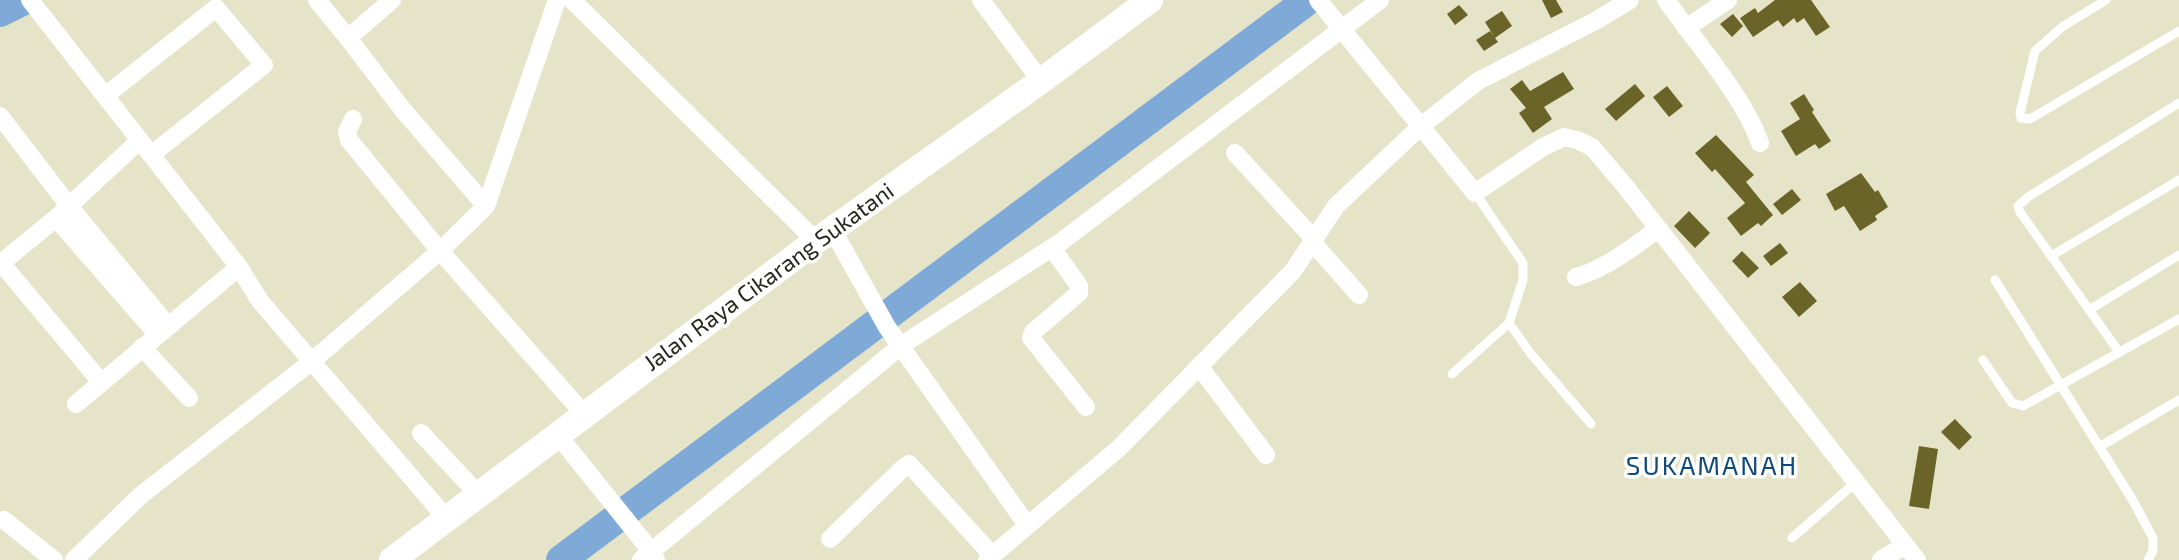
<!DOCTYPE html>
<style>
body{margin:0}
canvas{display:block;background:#e5e3c8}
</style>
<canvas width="2179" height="560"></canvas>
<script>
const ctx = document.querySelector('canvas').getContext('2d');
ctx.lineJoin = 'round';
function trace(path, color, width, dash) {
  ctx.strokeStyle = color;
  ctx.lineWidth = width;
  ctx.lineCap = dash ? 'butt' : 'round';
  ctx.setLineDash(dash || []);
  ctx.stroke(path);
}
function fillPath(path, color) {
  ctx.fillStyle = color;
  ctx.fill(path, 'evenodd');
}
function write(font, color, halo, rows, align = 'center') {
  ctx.font = font + ' "Exo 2",sans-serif';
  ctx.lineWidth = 7;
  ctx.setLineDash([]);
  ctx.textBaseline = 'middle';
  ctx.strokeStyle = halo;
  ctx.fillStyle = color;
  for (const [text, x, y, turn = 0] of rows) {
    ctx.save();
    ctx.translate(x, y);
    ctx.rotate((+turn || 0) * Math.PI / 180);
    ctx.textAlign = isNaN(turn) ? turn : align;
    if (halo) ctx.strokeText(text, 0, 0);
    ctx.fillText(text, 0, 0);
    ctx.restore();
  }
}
trace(new Path2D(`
 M 0,12 L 24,0
 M 561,560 L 1308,0`), '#7faad7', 30);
fillPath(new Path2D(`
 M 1542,0 L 1556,0 L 1563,12 L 1551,18 Z
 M 1775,0 L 1811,0 L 1830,27 L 1816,36 L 1804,18 L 1797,23 L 1794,18 L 1783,27 L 1778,20 L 1753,37 L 1740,18 L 1755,8 L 1758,13 Z
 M 1459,5 L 1468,15 L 1455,25 L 1447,14 Z
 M 1502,11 L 1512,26 L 1495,38 L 1485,22 Z
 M 1733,14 L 1743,26 L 1732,37 L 1720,24 Z
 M 1490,31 L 1498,42 L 1484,51 L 1476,40 Z
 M 1563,72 L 1574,89 L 1544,107 L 1552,119 L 1533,133 L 1519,113 L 1526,108 L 1510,89 L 1522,80 L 1530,91 Z
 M 1635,84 L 1645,96 L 1616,121 L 1605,109 Z
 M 1667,86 L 1683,106 L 1669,117 L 1653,97 Z
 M 1804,94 L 1814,110 L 1812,112 L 1831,141 L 1819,149 L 1815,144 L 1796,156 L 1781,131 L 1800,119 L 1790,103 Z
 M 1716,135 L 1754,175 L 1746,182 L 1773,215 L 1761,226 L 1758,223 L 1741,236 L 1727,218 L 1745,203 L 1715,169 L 1712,172 L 1695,153 Z
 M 1861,173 L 1875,192 L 1878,190 L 1888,207 L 1875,216 L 1877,220 L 1860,231 L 1844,206 L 1835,211 L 1826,194 Z
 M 1792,189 L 1801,200 L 1782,215 L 1773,204 Z
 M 1689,211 L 1710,233 L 1695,248 L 1674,226 Z
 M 1780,243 L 1788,253 L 1771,266 L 1763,256 Z
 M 1742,251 L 1759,268 L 1748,278 L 1732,261 Z
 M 1800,282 L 1817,301 L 1799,317 L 1782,297 Z
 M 1955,419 L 1972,437 L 1959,450 L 1941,432 Z
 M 1919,446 L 1938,449 L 1929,509 L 1909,506 Z`), '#6a6428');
trace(new Path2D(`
 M 2106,0 L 2062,27 L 2035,51 L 2020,113 L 2021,118 L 2030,119 L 2179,31
 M 1475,193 L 1523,263 L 1523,280 L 1509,323 L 1531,354 L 1591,424
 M 2051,256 L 2179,180
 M 1995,280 L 2132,499 L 2153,538 L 2153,551 L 2148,560
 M 2089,310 L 2179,255
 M 2119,352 L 2020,212 L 2018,206 L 2028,197 L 2179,103
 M 1983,360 L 2012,403 L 2023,406 L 2179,319
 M 1452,374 L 1509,323
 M 2099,447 L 2179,400
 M 1792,538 L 1856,482`), '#fff', 9);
trace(new Path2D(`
 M 30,0 L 239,267 L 260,301 L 447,519
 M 317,0 L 348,38 L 392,0
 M 572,0 L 816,241
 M 981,0 L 1041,81
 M 1318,0 L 1475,193 L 1543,147 L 1564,137 L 1577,140 L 1592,147 L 1625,186 L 1917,560
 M 1666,0 C 1695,41 1744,97 1760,143
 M 1686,28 L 1728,0
 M 348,38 L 403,110 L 486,206
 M 105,96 L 216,8 L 264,65 L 151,155
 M 0,116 L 69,206 L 168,326
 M 353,119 L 347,132 L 349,140 L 440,251 L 584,414
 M 1235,153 L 1314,239
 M 56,218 L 157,334
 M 832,229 L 887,327 L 1027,525
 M 1312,242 L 1359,295
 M 1052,248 L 1079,286 L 1079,293 L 1033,332 L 1031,338 L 1086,407
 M 1,263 L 101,382
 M 0,264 L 56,218 L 139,141
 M 1576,277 C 1605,269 1635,246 1658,229
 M 142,347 L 189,398
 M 1199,366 L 1266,455
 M 76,404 L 239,267
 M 421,433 L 478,494
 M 557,434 L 651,551 L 656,560
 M 4,520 L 54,560
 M 830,539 L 901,470 L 909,464 L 992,555
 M 74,560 L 140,496 L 311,362 L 440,251 L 486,206 L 557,0
 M 641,560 L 902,345 L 1062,241 L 1380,0
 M 987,560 L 1119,448 L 1293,271 L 1336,206 L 1420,127 L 1478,81 L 1597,20 L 1630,0
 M 1881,560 L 1905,545`), '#fff', 18);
trace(new Path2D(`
 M 392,560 L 816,241 L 1041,81 L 1150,0`), '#fff', 26);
write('23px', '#29281e', '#fff', [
 ["Jalan Raya Cikarang Sukatani",769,277,-36]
]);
ctx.letterSpacing = '2px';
write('26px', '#11497a', '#fff', [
 ["SUKAMANAH",1712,466]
]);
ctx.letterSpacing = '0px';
</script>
